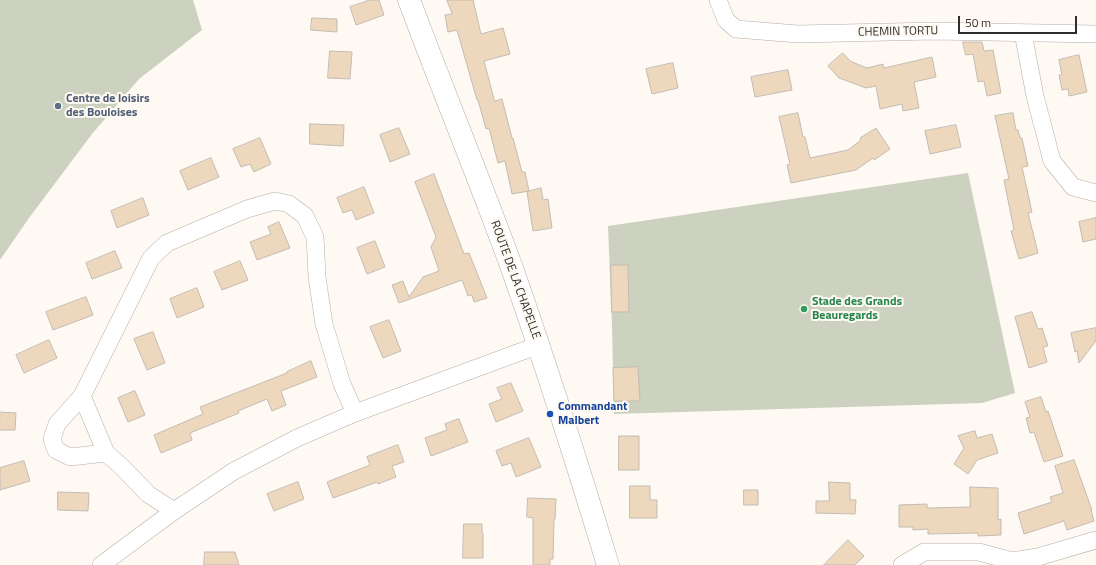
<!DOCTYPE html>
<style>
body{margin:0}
#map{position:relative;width:1096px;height:565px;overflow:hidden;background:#fef9f2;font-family:"Titillium Web",sans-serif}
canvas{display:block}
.scale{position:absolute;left:958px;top:16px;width:119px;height:18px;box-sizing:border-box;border:2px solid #302d2a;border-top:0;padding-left:5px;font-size:12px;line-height:14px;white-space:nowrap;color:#302d2a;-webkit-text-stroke:3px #fef9f2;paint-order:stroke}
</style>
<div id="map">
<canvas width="1096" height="565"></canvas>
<div class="scale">50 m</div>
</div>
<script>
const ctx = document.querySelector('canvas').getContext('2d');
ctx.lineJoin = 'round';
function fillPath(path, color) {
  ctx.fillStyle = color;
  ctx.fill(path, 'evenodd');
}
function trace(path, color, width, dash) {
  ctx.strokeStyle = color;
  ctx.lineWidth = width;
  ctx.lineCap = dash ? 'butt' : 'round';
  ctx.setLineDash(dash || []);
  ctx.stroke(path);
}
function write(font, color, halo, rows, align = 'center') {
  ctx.font = font + ' "Titillium Web",sans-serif';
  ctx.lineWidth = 4;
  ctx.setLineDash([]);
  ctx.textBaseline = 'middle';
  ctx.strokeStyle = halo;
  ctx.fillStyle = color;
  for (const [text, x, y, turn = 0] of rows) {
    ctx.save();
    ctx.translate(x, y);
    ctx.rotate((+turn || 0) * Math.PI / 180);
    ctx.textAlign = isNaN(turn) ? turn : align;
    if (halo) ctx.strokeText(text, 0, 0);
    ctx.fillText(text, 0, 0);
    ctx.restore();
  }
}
fillPath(new Path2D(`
 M 0,0 L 193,0 L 202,30 L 139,79 L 92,134 L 29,218 L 0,260 Z
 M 968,173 L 1015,393 L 982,403 L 614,414 L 612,326 L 608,226 Z`), '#ccd2bf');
const building = new Path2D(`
 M 370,0 L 379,0 L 384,15 L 356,25 L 350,7 Z
 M 447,0 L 473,0 L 481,34 L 503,28 L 510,54 L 484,61 L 494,99 L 495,101 L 502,99 L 512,138 L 513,138 L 522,172 L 525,172 L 529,191 L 512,194 L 505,161 L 498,163 L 489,128 L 486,129 L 478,100 L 477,100 L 457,30 L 448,32 L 445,15 L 452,14 Z
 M 312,18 L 337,19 L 337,32 L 311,30 Z
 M 963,42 L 982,42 L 984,51 L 993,50 L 1001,93 L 987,96 L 984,81 L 978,82 L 973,54 L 966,55 Z
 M 330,51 L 352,52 L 350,79 L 328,78 Z
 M 843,53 L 850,61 L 867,68 L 883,64 L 884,68 L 932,57 L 936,77 L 914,82 L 919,108 L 903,111 L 902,104 L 880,109 L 876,86 L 866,88 L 839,78 L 828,66 Z
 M 1079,55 L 1087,92 L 1069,96 L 1068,89 L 1062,90 L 1059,75 L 1062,75 L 1059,60 Z
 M 673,63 L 678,88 L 652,94 L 646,69 Z
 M 788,70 L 792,90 L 755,97 L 751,77 Z
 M 798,113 L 803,137 L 805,137 L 810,158 L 848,150 L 861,140 L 860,138 L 876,128 L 890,149 L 874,160 L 873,158 L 856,170 L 791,183 L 787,165 L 790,164 L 779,117 Z
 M 1013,113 L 1016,130 L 1018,130 L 1020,138 L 1022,138 L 1028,166 L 1022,167 L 1032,212 L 1028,213 L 1038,253 L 1019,259 L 1011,231 L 1014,230 L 1004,180 L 1009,179 L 995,116 Z
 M 310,124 L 344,125 L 343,146 L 310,144 Z
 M 956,125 L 961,147 L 930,154 L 925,131 Z
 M 399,128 L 410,154 L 390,162 L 380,135 Z
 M 260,138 L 271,164 L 254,172 L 250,164 L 241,167 L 233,149 Z
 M 211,158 L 219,177 L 188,190 L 180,171 Z
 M 434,174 L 464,254 L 469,253 L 487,298 L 474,302 L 472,295 L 468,296 L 462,280 L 399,303 L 392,285 L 403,281 L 409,297 L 423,277 L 439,271 L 431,247 L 436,237 L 415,182 Z
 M 364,187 L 374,213 L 356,220 L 352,210 L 343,213 L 337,198 Z
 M 541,188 L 543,200 L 548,199 L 552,228 L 533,231 L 527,192 Z
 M 143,198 L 149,215 L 117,228 L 111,211 Z
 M 1096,218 L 1096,239 L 1083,242 L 1079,222 Z
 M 279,222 L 290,248 L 257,260 L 250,242 L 271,234 L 268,227 Z
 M 375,241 L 385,267 L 367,274 L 357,248 Z
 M 115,251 L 122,268 L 92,279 L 86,263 Z
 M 240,261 L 248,280 L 222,290 L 214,272 Z
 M 611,265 L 628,265 L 629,312 L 612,312 Z
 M 197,288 L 204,307 L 177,318 L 170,299 Z
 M 86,297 L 93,315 L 53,330 L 46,312 Z
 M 1032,312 L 1038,329 L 1042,328 L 1048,346 L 1043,347 L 1047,362 L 1029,368 L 1015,317 Z
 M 389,320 L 401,351 L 383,358 L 370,327 Z
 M 1096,328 L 1096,341 L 1079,363 L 1077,351 L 1075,352 L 1071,333 Z
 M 153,332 L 165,363 L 147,370 L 134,339 Z
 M 49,340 L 57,358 L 24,373 L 16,355 Z
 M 311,361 L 317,377 L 281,391 L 286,405 L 272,411 L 267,399 L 238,411 L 239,413 L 190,433 L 192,440 L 161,453 L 154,435 L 203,414 L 200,407 L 287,373 L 287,372 Z
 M 638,367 L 640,401 L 614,401 L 613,368 Z
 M 511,383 L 523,411 L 496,422 L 489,404 L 502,399 L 497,388 Z
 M 135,391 L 145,415 L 128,422 L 118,398 Z
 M 1041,397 L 1046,412 L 1048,411 L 1063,456 L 1044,462 L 1034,432 L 1030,433 L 1026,418 L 1030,417 L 1025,402 Z
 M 0,412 L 16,413 L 15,430 L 0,430 Z
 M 459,419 L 468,442 L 431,456 L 425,438 L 447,430 L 445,424 Z
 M 975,431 L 977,438 L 992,434 L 998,453 L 977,460 L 968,474 L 954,464 L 964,448 L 958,436 Z
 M 619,436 L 639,436 L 639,470 L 619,470 Z
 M 529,438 L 541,467 L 516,477 L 511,463 L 502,466 L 496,451 Z
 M 398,445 L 404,462 L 392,466 L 396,477 L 378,484 L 377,482 L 333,498 L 327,482 L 370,465 L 367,457 Z
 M 1074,460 L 1092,510 L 1091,510 L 1094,521 L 1067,530 L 1064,521 L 1024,534 L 1018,513 L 1052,502 L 1050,497 L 1063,493 L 1055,466 Z
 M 24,461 L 30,481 L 0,490 L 0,468 Z
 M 298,482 L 304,499 L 274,511 L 267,494 Z
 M 829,482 L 850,483 L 850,500 L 856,500 L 855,514 L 816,513 L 816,501 L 829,501 Z
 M 630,486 L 650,486 L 650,500 L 657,500 L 657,518 L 630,518 Z
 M 970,487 L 998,488 L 998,520 L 1001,519 L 1001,535 L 978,536 L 978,533 L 928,534 L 928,529 L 913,530 L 913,527 L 899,527 L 899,505 L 927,504 L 927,508 L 970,507 Z
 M 744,490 L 758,490 L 758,505 L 744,505 Z
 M 58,492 L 89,493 L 88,511 L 58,510 Z
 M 528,498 L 556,499 L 555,519 L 554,519 L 553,559 L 550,559 L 550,565 L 533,565 L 533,518 L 527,517 Z
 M 464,524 L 482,524 L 482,533 L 483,533 L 483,558 L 463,558 Z
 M 848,540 L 864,556 L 855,565 L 824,565 Z
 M 205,552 L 235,552 L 239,565 L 204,565 Z`);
fillPath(building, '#edd7bd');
trace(building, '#c3bcb4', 1);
const minor = new Path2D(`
 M 718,0 L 726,20 L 736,29 L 798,34 L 934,31 L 1096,34
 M 1023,33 L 1035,96 L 1052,161 L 1073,187 L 1096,193
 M 82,396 L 57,424 L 52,439 L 56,450 L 70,457 L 106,453
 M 355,413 L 342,384 L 324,324 L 317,277 L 315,237 L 305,216 L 289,204 L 275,201 L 247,209 L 167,243 L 151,258 L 82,396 L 106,453 L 121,466 L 148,494 L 174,511 L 234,471 L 297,438 L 355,413 L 539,345
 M 101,565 L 174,511
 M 902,565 L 924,552 L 979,552 L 1012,561 L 1038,557 L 1096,540`);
const secondary = new Path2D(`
 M 409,0 C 443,91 480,180 513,271 C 547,368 578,466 608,565`);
trace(minor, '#b4aea6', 18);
trace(secondary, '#b4aea6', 23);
trace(minor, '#fff', 17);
trace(secondary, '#fff', 22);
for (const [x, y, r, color] of [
 [58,106,4,"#5c6f8a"],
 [804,309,4,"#2e9e5b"],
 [550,414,4,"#1a4fb4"]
]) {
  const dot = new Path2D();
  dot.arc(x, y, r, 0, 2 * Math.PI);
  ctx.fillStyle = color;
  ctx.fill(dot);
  trace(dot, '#fef9f2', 1.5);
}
write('12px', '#302d2a', '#fef9f2', [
 ["CHEMIN TORTU",898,32,-1],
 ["ROUTE DE LA CHAPELLE",515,280,70]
]);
write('bold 12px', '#4e5e75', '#fef9f2', [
 ["Centre de loisirs",66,99],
 ["des Bouloises",66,113]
], 'left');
write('bold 12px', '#27864d', '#fef9f2', [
 ["Stade des Grands",812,302],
 ["Beauregards",812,316]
], 'left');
write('bold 12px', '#164399', '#fef9f2', [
 ["Commandant",558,407],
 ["Malbert",558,421]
], 'left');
</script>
